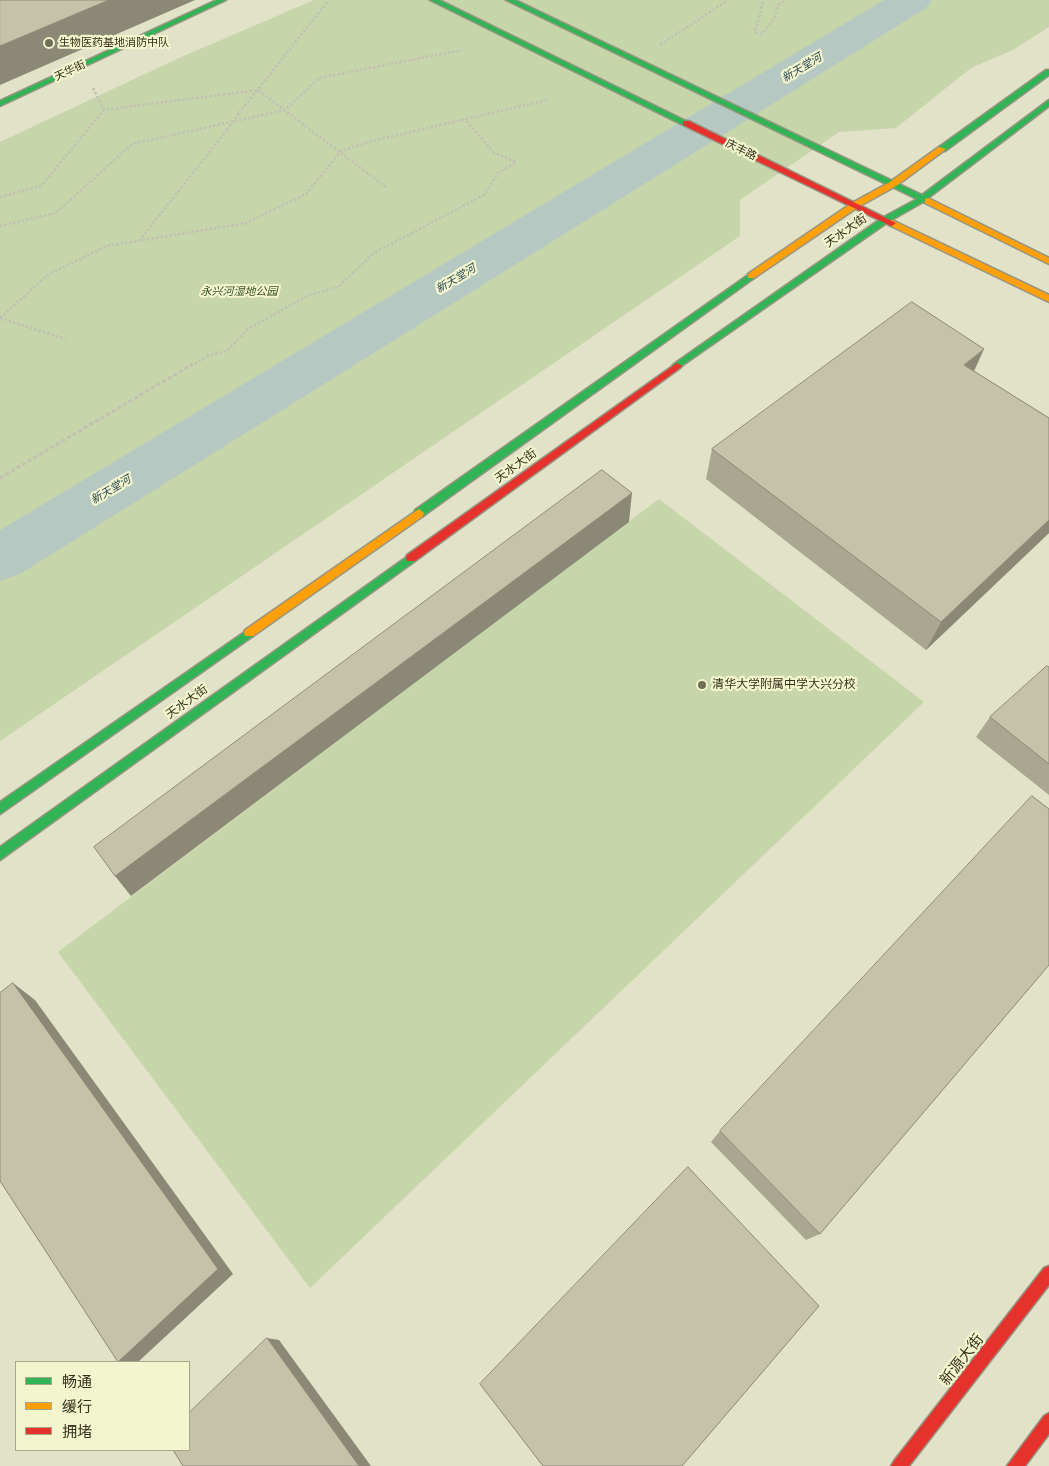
<!DOCTYPE html>
<meta charset="utf-8">
<style>
body{margin:0}
#map{position:relative;width:1049px;height:1466px;overflow:hidden;background:#e1e2c8;font-family:"IBM Plex Serif","Noto Sans SC",serif}
canvas{display:block}
.legend{position:absolute;left:15px;top:1361px;width:175px;height:90px;box-sizing:border-box;background:#f3f5ce;border:1px solid #a7a687;margin:0;padding:6px 9px;list-style:none;font-size:15px;color:#35301c}
.legend li{display:flex;align-items:center;gap:10px;height:25px}
.legend b{width:25px;border:1px solid #a7a687}
</style>
<div id="map">
<canvas width="1049" height="1466"></canvas>
<ul class="legend">
<li><b style="height:6px;background:#30b455"></b>畅通</li>
<li><b style="height:6px;background:#ff9f0a"></b>缓行</li>
<li><b style="height:6px;background:#e5322d"></b>拥堵</li>
</ul>
</div>
<script>
const ctx = document.querySelector('canvas').getContext('2d');
ctx.lineJoin = 'round';
function fillPath(path, color) {
  ctx.fillStyle = color;
  ctx.fill(path, 'evenodd');
}
function trace(path, color, width, dash) {
  ctx.strokeStyle = color;
  ctx.lineWidth = width;
  ctx.lineCap = dash ? 'butt' : 'round';
  ctx.setLineDash(dash || []);
  ctx.stroke(path);
}
function write(font, color, halo, rows, align = 'center') {
  ctx.font = font + ' "IBM Plex Serif","Noto Sans SC",serif';
  ctx.lineWidth = 4.5;
  ctx.setLineDash([]);
  ctx.textBaseline = 'middle';
  ctx.strokeStyle = halo;
  ctx.fillStyle = color;
  for (const [text, x, y, turn = 0] of rows) {
    ctx.save();
    ctx.translate(x, y);
    ctx.rotate((+turn || 0) * Math.PI / 180);
    ctx.textAlign = isNaN(turn) ? turn : align;
    if (halo) ctx.strokeText(text, 0, 0);
    ctx.fillText(text, 0, 0);
    ctx.restore();
  }
}
fillPath(new Path2D(`
 M 314,0 L 1049,0 L 1049,27 L 1013,50 L 971,68 L 896,128 L 839,132 L 740,200 L 740,236 L 0,741 L 0,142 L 179,58 Z
 M 659,499 L 924,702 L 310,1288 L 58,952 Z`), '#c7d5ab');
fillPath(new Path2D(`
 M 884,0 L 932,0 L 926,8 L 20,574 L 0,581 L 0,530 Z`), '#b5c9c2');
const fast = new Path2D(`
 M 217,0 L 226,0 L 0,106 L 0,101 Z
 M 430,0 L 439,0 L 690,123 L 683,125 Z
 M 506,0 L 515,0 L 922,195 L 1049,100 L 1049,106 L 928,198 L 932,201 L 931,203 L 923,202 L 888,222 L 677,369 L 672,366 L 674,364 L 882,218 L 917,199 Z
 M 1046,70 L 1049,70 L 1049,75 L 945,151 L 939,151 L 939,147 Z
 M 751,273 L 755,276 L 754,278 L 423,516 L 415,516 L 414,513 L 415,510 Z
 M 411,554 L 416,558 L 415,561 L 0,860 L 0,847 Z
 M 249,629 L 253,630 L 254,633 L 253,636 L 0,814 L 0,802 Z`);
const slow = new Path2D(`
 M 939,147 L 946,149 L 896,186 L 858,207 L 754,278 L 748,278 L 748,274 L 852,203 L 890,182 Z
 M 928,198 L 1049,258 L 1049,264 L 925,203 L 925,199 Z
 M 892,220 L 1049,295 L 1049,302 L 889,225 L 889,221 Z
 M 419,509 L 424,513 L 423,516 L 253,636 L 245,636 L 244,633 L 245,630 Z`);
const jam = new Path2D(`
 M 683,121 L 689,121 L 896,223 L 892,226 L 889,225 L 683,125 Z
 M 677,363 L 682,366 L 680,368 L 415,561 L 407,561 L 406,558 L 407,555 Z
 M 1049,1266 L 1049,1285 L 909,1466 L 891,1466 L 894,1461 L 1044,1268 Z
 M 1049,1413 L 1049,1434 L 1025,1466 L 1007,1466 L 1044,1416 Z`);
trace(fast, '#969582', 3);
trace(slow, '#969582', 3);
trace(jam, '#969582', 3);
trace(new Path2D(`
 M 763,2 L 755,32 L 762,34 L 774,19 L 778,5 L 786,0
 M 660,45 L 728,0
 M 93,88 L 104,110
 M 239,113 L 329,0
 M 0,197 L 41,186 L 104,110 L 258,90 L 387,188
 M 0,226 L 56,213 L 132,144 L 285,110 L 319,78 L 462,50
 M 139,241 L 227,130
 M 0,318 L 49,274 L 107,246 L 246,223 L 306,194 L 341,151 L 372,141 L 547,100
 M 0,318 L 65,339
 M 191,366 L 207,356 L 227,351 L 248,329 L 309,295 L 338,287 L 374,253 L 484,195 L 498,173 L 516,162 L 494,153 L 465,119`), '#c2c1b1', 2.5, [2.5, 2]);
trace(new Path2D(`
 M 0,478 L 193,364`), '#c2c1b1', 3, [4, 2.5]);
fillPath(fast, '#30b455');
fillPath(slow, '#ff9f0a');
fillPath(jam, '#e5322d');
trace(new Path2D(`
 M 227,130 L 239,113`), '#c2c1b1', 2.5, [2.5, 2]);
fillPath(new Path2D(`
 M 974,371 L 1049,418 L 1049,533 L 926,650 L 706,479 L 712,449 Z
 M 1049,667 L 1049,795 L 976,737 L 990,717 Z
 M 720,1131 L 820,1234 L 806,1240 L 711,1142 Z`), '#aaa791');
fillPath(new Path2D(`
 M 109,0 L 195,0 L 0,85 L 0,46 Z
 M 984,349 L 970,380 L 964,365 Z
 M 632,493 L 629,522 L 131,896 L 115,876 Z
 M 1049,520 L 1049,533 L 926,650 L 941,622 Z
 M 13,983 L 35,1000 L 233,1274 L 138,1362 L 118,1362 Z
 M 267,1338 L 279,1340 L 371,1466 L 359,1466 Z`), '#8b8876');
const building = new Path2D(`
 M 0,0 L 109,0 L 0,46 Z
 M 912,302 L 984,349 L 964,365 L 1049,418 L 1049,520 L 941,622 L 712,449 Z
 M 602,470 L 632,493 L 115,876 L 94,847 Z
 M 1047,666 L 1049,667 L 1049,764 L 990,717 Z
 M 1032,796 L 1049,809 L 1049,965 L 820,1234 L 720,1131 Z
 M 13,983 L 218,1269 L 118,1362 L 0,1181 L 0,993 Z
 M 688,1167 L 819,1306 L 682,1466 L 543,1466 L 480,1384 Z
 M 267,1338 L 359,1466 L 183,1466 L 173,1450 L 189,1450 L 189,1413 Z`);
fillPath(building, '#c6c2a9');
trace(building, '#8b8876', 1);
for (const [x, y, r, color] of [
 [49,43,5,"#716e58"],
 [702,685,5,"#716e58"]
]) {
  const dot = new Path2D();
  dot.arc(x, y, r, 0, 2 * Math.PI);
  ctx.fillStyle = color;
  ctx.fill(dot);
  trace(dot, '#f3f5ce', 2);
}
write('11px', '#35301c', '#f3f5ce', [
 ["生物医药基地消防中队",59,43]
], 'left');
write('italic 11px', '#2b4955', '#f3f5ce', [
 ["新天堂河",802,68,-31],
 ["新天堂河",456,279,-31],
 ["新天堂河",111,490,-31]
]);
write('11px', '#35301c', '#f3f5ce', [
 ["天华街",70,71,-25],
 ["庆丰路",741,150,26]
]);
write('italic 11px', '#365122', '#f3f5ce', [
 ["永兴河湿地公园",239,292]
]);
write('12px', '#35301c', '#f3f5ce', [
 ["天水大街",846,231,-35],
 ["天水大街",516,466,-36],
 ["天水大街",187,702,-36]
]);
write('12px', '#35301c', '#f3f5ce', [
 ["清华大学附属中学大兴分校",712,685]
], 'left');
write('15px', '#35301c', '#f3f5ce', [
 ["新源大街",962,1360,-52]
]);
</script>
